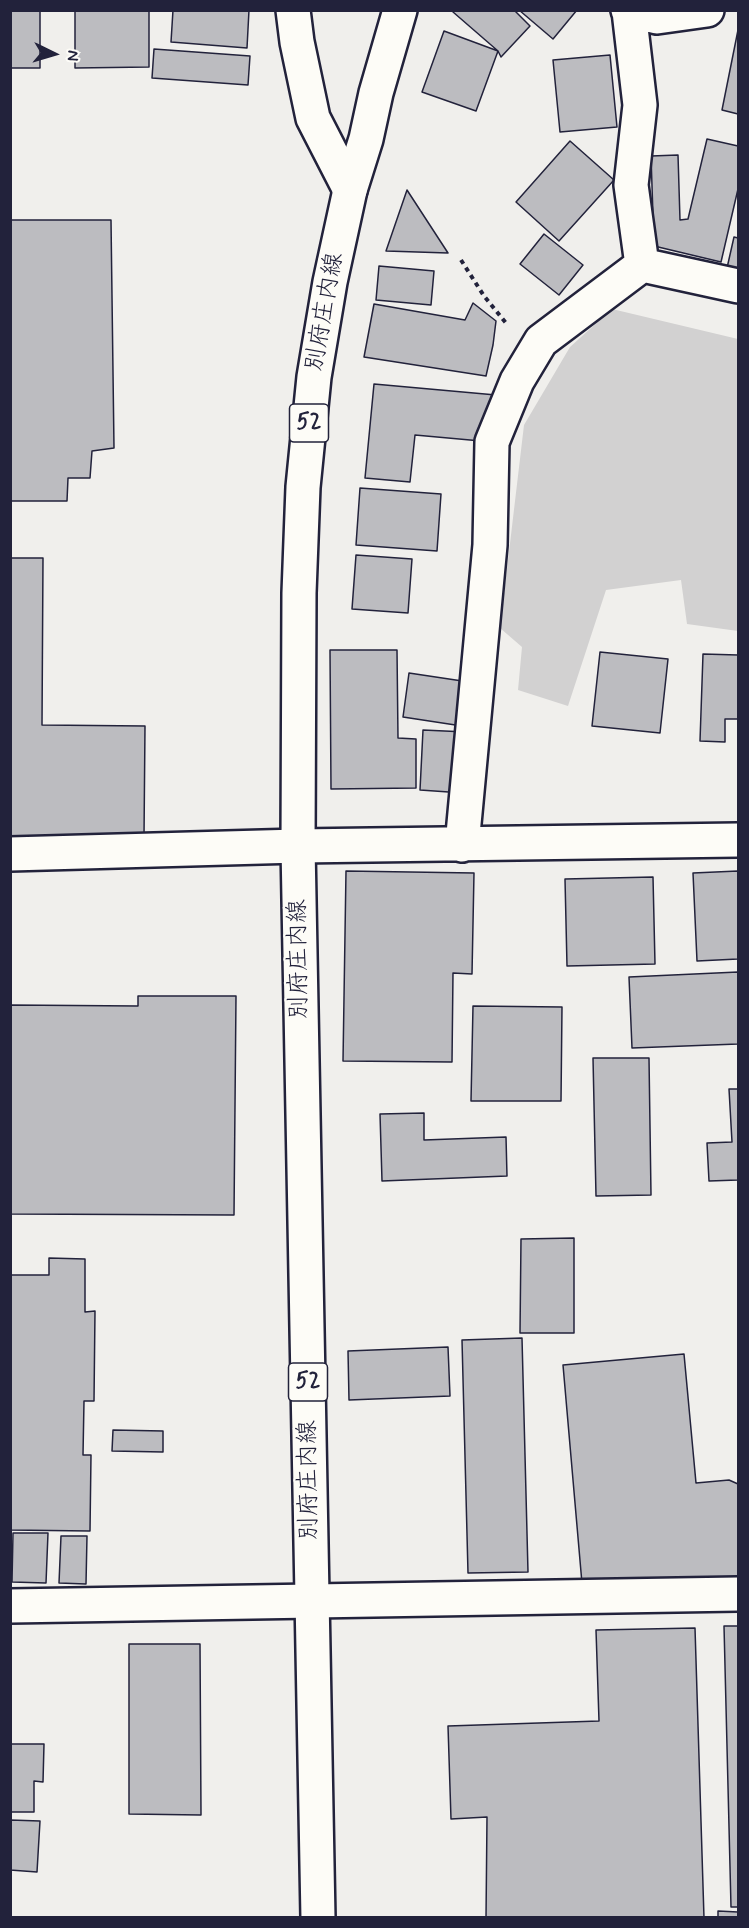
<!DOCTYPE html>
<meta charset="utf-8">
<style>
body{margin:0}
#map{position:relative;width:749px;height:1928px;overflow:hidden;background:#f0efec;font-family:Mynerve,sans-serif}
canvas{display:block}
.frame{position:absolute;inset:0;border:12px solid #22223b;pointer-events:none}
.north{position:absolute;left:24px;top:24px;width:60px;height:60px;-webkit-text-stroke:4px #fdfcf7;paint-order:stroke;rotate:95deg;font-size:16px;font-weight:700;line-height:24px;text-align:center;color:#22223b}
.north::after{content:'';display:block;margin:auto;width:21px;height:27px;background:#22223b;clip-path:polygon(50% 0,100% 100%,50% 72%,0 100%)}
</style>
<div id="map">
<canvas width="749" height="1928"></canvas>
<div class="frame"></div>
<div class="north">N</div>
</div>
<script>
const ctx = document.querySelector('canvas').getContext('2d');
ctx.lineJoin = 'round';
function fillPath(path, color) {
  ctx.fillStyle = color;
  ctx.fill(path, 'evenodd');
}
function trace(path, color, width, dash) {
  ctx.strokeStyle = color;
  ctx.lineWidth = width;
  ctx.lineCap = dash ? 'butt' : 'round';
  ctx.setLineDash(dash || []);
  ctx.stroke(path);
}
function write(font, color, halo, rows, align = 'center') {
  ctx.font = font + ' Mynerve,"Klee One",sans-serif';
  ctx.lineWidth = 4.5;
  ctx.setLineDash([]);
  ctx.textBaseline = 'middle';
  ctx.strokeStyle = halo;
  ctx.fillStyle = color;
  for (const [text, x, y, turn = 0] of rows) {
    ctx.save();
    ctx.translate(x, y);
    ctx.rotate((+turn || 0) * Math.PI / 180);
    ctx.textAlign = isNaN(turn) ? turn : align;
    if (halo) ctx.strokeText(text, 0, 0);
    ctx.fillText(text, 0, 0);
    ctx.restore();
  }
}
fillPath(new Path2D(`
 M 612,309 L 738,339 L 738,631 L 687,624 L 681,580 L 606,590 L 568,706 L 518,690 L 522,647 L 500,628 L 524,425 L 570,347 Z`), '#d2d1d1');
const building = new Path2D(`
 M 10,10 L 40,10 L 40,68 L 10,68 Z
 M 75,10 L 149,10 L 149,67 L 75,68 Z
 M 173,10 L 249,10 L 247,48 L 171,42 Z
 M 454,10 L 514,10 L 530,26 L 501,57 L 498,51 L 453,12 Z
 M 519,10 L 577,10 L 553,39 Z
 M 738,30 L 738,114 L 722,110 Z
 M 444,31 L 498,51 L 476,111 L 422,92 Z
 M 154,49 L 250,56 L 248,85 L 152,78 Z
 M 610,55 L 617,127 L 560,132 L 553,60 Z
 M 707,139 L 738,146 L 738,189 L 721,262 L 654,246 L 651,156 L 678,155 L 680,220 L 688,219 Z
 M 570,141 L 614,180 L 559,241 L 516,202 Z
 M 407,190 L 448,253 L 386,251 Z
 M 10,220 L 111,220 L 114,448 L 92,451 L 90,478 L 68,478 L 67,501 L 10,501 Z
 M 544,234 L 583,265 L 559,295 L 520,264 Z
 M 734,237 L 738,238 L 738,271 L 727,268 Z
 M 379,266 L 434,271 L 431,305 L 376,300 Z
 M 473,303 L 496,321 L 493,345 L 486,376 L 364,357 L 374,304 L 465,320 Z
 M 374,384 L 496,395 L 492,442 L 415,435 L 410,482 L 365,478 Z
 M 360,488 L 441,494 L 437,551 L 356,545 Z
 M 356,555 L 412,559 L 408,613 L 352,609 Z
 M 10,558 L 43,558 L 42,725 L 145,726 L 144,837 L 10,836 Z
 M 330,650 L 397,650 L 398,738 L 416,739 L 416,788 L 331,789 Z
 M 600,652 L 668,659 L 660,733 L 592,726 Z
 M 703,654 L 738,655 L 738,719 L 725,719 L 725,742 L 700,741 Z
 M 409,673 L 469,682 L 462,726 L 403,717 Z
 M 423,730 L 466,732 L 463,793 L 420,790 Z
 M 346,871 L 474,873 L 472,974 L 453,973 L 452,1062 L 343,1061 Z
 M 738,871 L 738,959 L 697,961 L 693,873 Z
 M 653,877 L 655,964 L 567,966 L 565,879 Z
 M 738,972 L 738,1044 L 632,1048 L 629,977 Z
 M 138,996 L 236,996 L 234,1215 L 10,1214 L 10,1005 L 138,1006 Z
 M 473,1006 L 562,1007 L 561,1101 L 471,1101 Z
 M 593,1058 L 649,1058 L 651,1195 L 596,1196 Z
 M 729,1089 L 738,1089 L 738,1180 L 709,1181 L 707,1143 L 732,1142 Z
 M 424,1113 L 424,1140 L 506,1137 L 507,1176 L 382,1181 L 380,1114 Z
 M 574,1238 L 574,1333 L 520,1333 L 521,1239 Z
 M 49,1258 L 85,1259 L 85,1312 L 95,1311 L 94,1401 L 84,1401 L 83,1455 L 91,1455 L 90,1531 L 10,1530 L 10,1275 L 49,1275 Z
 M 522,1338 L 528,1572 L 468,1573 L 462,1340 Z
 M 448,1347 L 450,1396 L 349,1400 L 348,1351 Z
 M 684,1354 L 696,1483 L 729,1480 L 738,1484 L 738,1582 L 583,1595 L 563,1365 Z
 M 113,1430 L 163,1431 L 163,1452 L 112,1451 Z
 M 13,1533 L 48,1533 L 46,1583 L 12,1582 Z
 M 61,1536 L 87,1536 L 86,1584 L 59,1583 Z
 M 724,1626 L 738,1626 L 738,1907 L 731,1907 Z
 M 695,1628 L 704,1918 L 486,1918 L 487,1817 L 451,1819 L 448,1726 L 599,1721 L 596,1630 Z
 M 129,1644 L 200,1644 L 201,1815 L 129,1814 Z
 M 10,1744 L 44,1744 L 43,1782 L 34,1781 L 34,1812 L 10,1812 Z
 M 10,1820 L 40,1821 L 37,1872 L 10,1870 Z
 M 718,1911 L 738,1912 L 738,1918 L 718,1918 Z`);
fillPath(building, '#bcbcc0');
trace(building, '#22223b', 1.5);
const minor = new Path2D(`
 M 628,10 L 657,17 L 707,10
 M 629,11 L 640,105 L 631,185 L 642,265 L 738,286
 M 462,845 L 490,545 L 492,442 L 517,381 L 541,341 L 642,265
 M 10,854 L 298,846 L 738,840
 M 10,1606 L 738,1594`);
const tertiary = new Path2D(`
 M 293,10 L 297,42 L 313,118 L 350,190`);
const primary = new Path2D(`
 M 318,1918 L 298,846 L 299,593 L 303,487 L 314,377 L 330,282 L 350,190 L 366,139 L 376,93 L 400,10`);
trace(minor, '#22223b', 38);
trace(tertiary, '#22223b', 38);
trace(primary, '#22223b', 38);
trace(new Path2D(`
 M 461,260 L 484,296 L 506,323`), '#22223b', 4, [4.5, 4.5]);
trace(minor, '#fdfcf7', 33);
trace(tertiary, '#fdfcf7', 33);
trace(primary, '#fdfcf7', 33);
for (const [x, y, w] of [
 [309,423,39],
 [308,1382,39]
]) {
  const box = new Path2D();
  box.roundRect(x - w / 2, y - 19, w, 38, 4.5);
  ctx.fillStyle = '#fdfcf7';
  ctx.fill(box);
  trace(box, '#22223b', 1.5);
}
write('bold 22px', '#22223b', null, [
 ["52",309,423],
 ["52",308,1382]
]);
write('24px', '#22223b', '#fdfcf7', [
 ["別府庄内線",326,312,-80],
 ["別府庄内線",300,959,-91],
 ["別府庄内線",310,1480,-91]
]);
</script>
